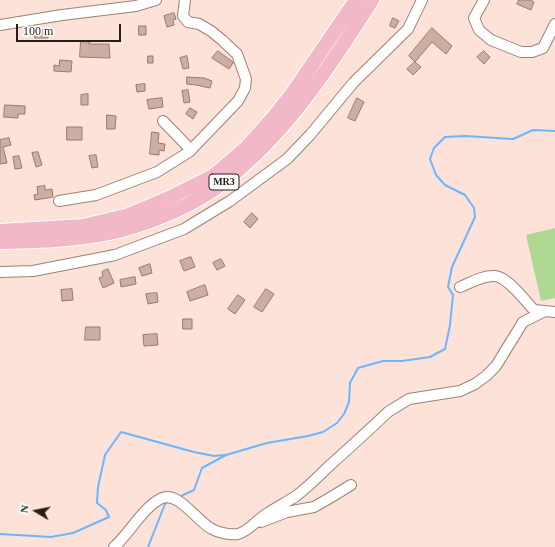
<!DOCTYPE html>
<style>
body{margin:0}
#map{position:relative;width:555px;height:547px;overflow:hidden;background:#fce2d8;font-family:"Times New Roman",serif}
canvas{display:block}
.north{position:absolute;left:16px;top:491px;width:40px;height:40px;-webkit-text-stroke:3px #fff;paint-order:stroke;rotate:280deg;font-size:11px;font-weight:700;line-height:16px;text-align:center;color:#291d19}
.north::after{content:'';display:block;margin:auto;width:14px;height:18px;background:#291d19;clip-path:polygon(50% 0,100% 100%,50% 72%,0 100%)}
.scale{position:absolute;left:16px;top:24px;width:105px;height:18px;box-sizing:border-box;border:2px solid #291d19;border-top:0;padding-left:5px;font-size:12px;line-height:14px;white-space:nowrap;color:#291d19;-webkit-text-stroke:3px #fff;paint-order:stroke}
</style>
<div id="map">
<canvas width="555" height="547"></canvas>
<div class="north">N</div>
<div class="scale">100 m</div>
</div>
<script>
const ctx = document.querySelector('canvas').getContext('2d');
ctx.lineJoin = 'round';
function fillPath(path, color) {
  ctx.fillStyle = color;
  ctx.fill(path, 'evenodd');
}
function trace(path, color, width, dash) {
  ctx.strokeStyle = color;
  ctx.lineWidth = width;
  ctx.lineCap = dash ? 'butt' : 'round';
  ctx.setLineDash(dash || []);
  ctx.stroke(path);
}
function write(font, color, halo, rows, align = 'center') {
  ctx.font = font + ' "Times New Roman",serif';
  ctx.lineWidth = 3;
  ctx.setLineDash([]);
  ctx.textBaseline = 'middle';
  ctx.strokeStyle = halo;
  ctx.fillStyle = color;
  for (const [text, x, y, turn = 0] of rows) {
    ctx.save();
    ctx.translate(x, y);
    ctx.rotate((+turn || 0) * Math.PI / 180);
    ctx.textAlign = isNaN(turn) ? turn : align;
    if (halo) ctx.strokeText(text, 0, 0);
    ctx.fillText(text, 0, 0);
    ctx.restore();
  }
}
fillPath(new Path2D(`
 M 555,228 L 555,298 L 541,301 L 526,235 Z`), '#afd993');
trace(new Path2D(`
 M 179,497 L 194,490 L 202,468 L 226,455 L 267,443 L 308,436 L 323,432 L 337,423 L 344,414 L 349,402 L 350,383 L 358,368 L 383,361 L 402,361 L 430,357 L 445,349 L 450,325 L 453,295 L 448,287 L 452,267 L 475,217 L 474,208 L 465,195 L 445,185 L 436,175 L 430,159 L 434,148 L 445,137 L 465,136 L 513,139 L 533,130 L 555,131
 M 0,534 L 51,537 L 73,533 L 109,517 L 106,510 L 97,503 L 98,487 L 105,455 L 121,432 L 194,452 L 214,456 L 225,455
 M 148,547 L 165,504 L 168,501`), '#6db6fe', 2);
const building = new Path2D(`
 M 519,0 L 530,0 L 534,2 L 531,10 L 517,4 Z
 M 174,13 L 176,19 L 173,20 L 174,25 L 167,27 L 164,16 Z
 M 393,18 L 399,21 L 395,28 L 390,26 Z
 M 139,26 L 146,26 L 146,35 L 139,35 Z
 M 432,28 L 452,46 L 446,54 L 432,42 L 415,62 L 409,56 Z
 M 36,29 L 49,30 L 48,38 L 35,38 Z
 M 81,41 L 90,42 L 89,44 L 109,44 L 110,58 L 80,57 Z
 M 218,51 L 233,62 L 233,63 L 229,69 L 212,58 Z
 M 484,51 L 490,57 L 484,64 L 477,57 Z
 M 148,56 L 153,56 L 153,63 L 148,63 Z
 M 187,56 L 189,68 L 183,69 L 180,58 Z
 M 60,60 L 72,61 L 71,72 L 54,71 L 54,65 L 59,66 Z
 M 415,62 L 421,67 L 413,75 L 407,69 Z
 M 187,77 L 204,78 L 212,81 L 210,88 L 196,85 L 187,84 Z
 M 145,84 L 145,91 L 137,92 L 136,85 Z
 M 188,90 L 190,102 L 184,103 L 182,91 Z
 M 88,94 L 88,105 L 81,105 L 81,95 Z
 M 162,98 L 163,107 L 149,109 L 147,100 Z
 M 357,98 L 364,102 L 355,121 L 348,118 Z
 M 5,105 L 25,106 L 25,114 L 18,114 L 18,118 L 4,117 Z
 M 190,108 L 197,112 L 193,119 L 186,114 Z
 M 107,115 L 116,116 L 115,129 L 107,129 Z
 M 67,127 L 82,127 L 82,140 L 67,140 Z
 M 152,132 L 159,133 L 158,143 L 165,144 L 164,151 L 159,150 L 159,155 L 150,154 Z
 M 9,138 L 11,145 L 3,147 L 7,163 L 0,164 L 0,140 Z
 M 38,152 L 42,165 L 36,167 L 32,153 Z
 M 96,155 L 98,167 L 92,168 L 89,156 Z
 M 19,156 L 22,168 L 15,169 L 13,157 Z
 M 45,186 L 45,190 L 52,189 L 53,197 L 35,200 L 34,195 L 38,194 L 37,187 Z
 M 252,213 L 258,219 L 250,228 L 244,222 Z
 M 191,257 L 195,267 L 184,271 L 180,261 Z
 M 221,259 L 225,266 L 217,270 L 213,263 Z
 M 150,264 L 152,273 L 142,276 L 139,268 Z
 M 108,269 L 114,283 L 103,288 L 99,278 L 103,276 L 102,272 Z
 M 135,277 L 136,284 L 121,287 L 120,280 Z
 M 205,285 L 208,295 L 190,301 L 187,292 Z
 M 72,289 L 73,300 L 62,301 L 61,290 Z
 M 266,289 L 274,294 L 262,312 L 254,307 Z
 M 157,293 L 158,302 L 148,304 L 146,294 Z
 M 238,295 L 245,300 L 235,314 L 228,309 Z
 M 183,319 L 192,319 L 192,329 L 183,329 Z
 M 86,327 L 100,327 L 100,340 L 85,340 Z
 M 157,334 L 158,345 L 144,346 L 143,335 Z`);
fillPath(building, '#cdaea2');
trace(building, '#97796f', 1);
const minor = new Path2D(`
 M 484,0 L 474,18 L 479,30 L 491,40 L 521,52 L 532,52 L 543,48 L 555,24
 M 0,25 L 62,15 L 136,6 L 156,0
 M 163,121 L 191,150
 M 59,201 L 96,195 L 157,172 L 189,152 L 238,101 L 245,88 L 246,79 L 237,54 L 222,40 L 211,31 L 199,24 L 188,22 L 183,16 L 185,0
 M 0,272 L 33,271 L 115,255 L 184,229 L 230,201 L 287,159 L 310,135 L 354,82 L 408,29 L 422,0
 M 460,287 C 470,283 483,275 495,276 C 508,277 525,301 534,310 L 555,312
 M 261,522 L 287,512 L 314,507 L 328,499 L 351,485
 M 114,547 C 129,534 142,509 160,499 C 178,489 197,522 212,529 C 219,533 230,535 238,534 C 250,531 258,518 268,513 C 277,507 287,502 296,496 C 308,487 318,477 328,467 C 348,449 368,431 388,412 L 409,399 L 460,391 L 475,384 L 486,376 L 496,366 L 523,322 L 543,312`);
const highway = new Path2D(`
 M 0,231 L 83,226 L 129,215 L 169,198 L 213,176 L 247,147 L 272,119 L 294,91 L 356,0
 M 0,242 C 42,241 92,240 132,227 C 161,218 192,205 217,187 C 283,139 329,68 372,0`);
trace(minor, '#9d8075', 12);
trace(highway, '#fff', 16);
trace(minor, '#fff', 10);
trace(highway, '#f2b8c7', 14);
for (const [x, y, w] of [
 [224,182,30]
]) {
  const box = new Path2D();
  box.roundRect(x - w / 2, y - 8, w, 16, 3);
  ctx.fillStyle = '#fff';
  ctx.fill(box);
  trace(box, '#291d19', 1);
}
write('bold 10px', '#291d19', null, [
 ["MR3",224,182]
]);
</script>
